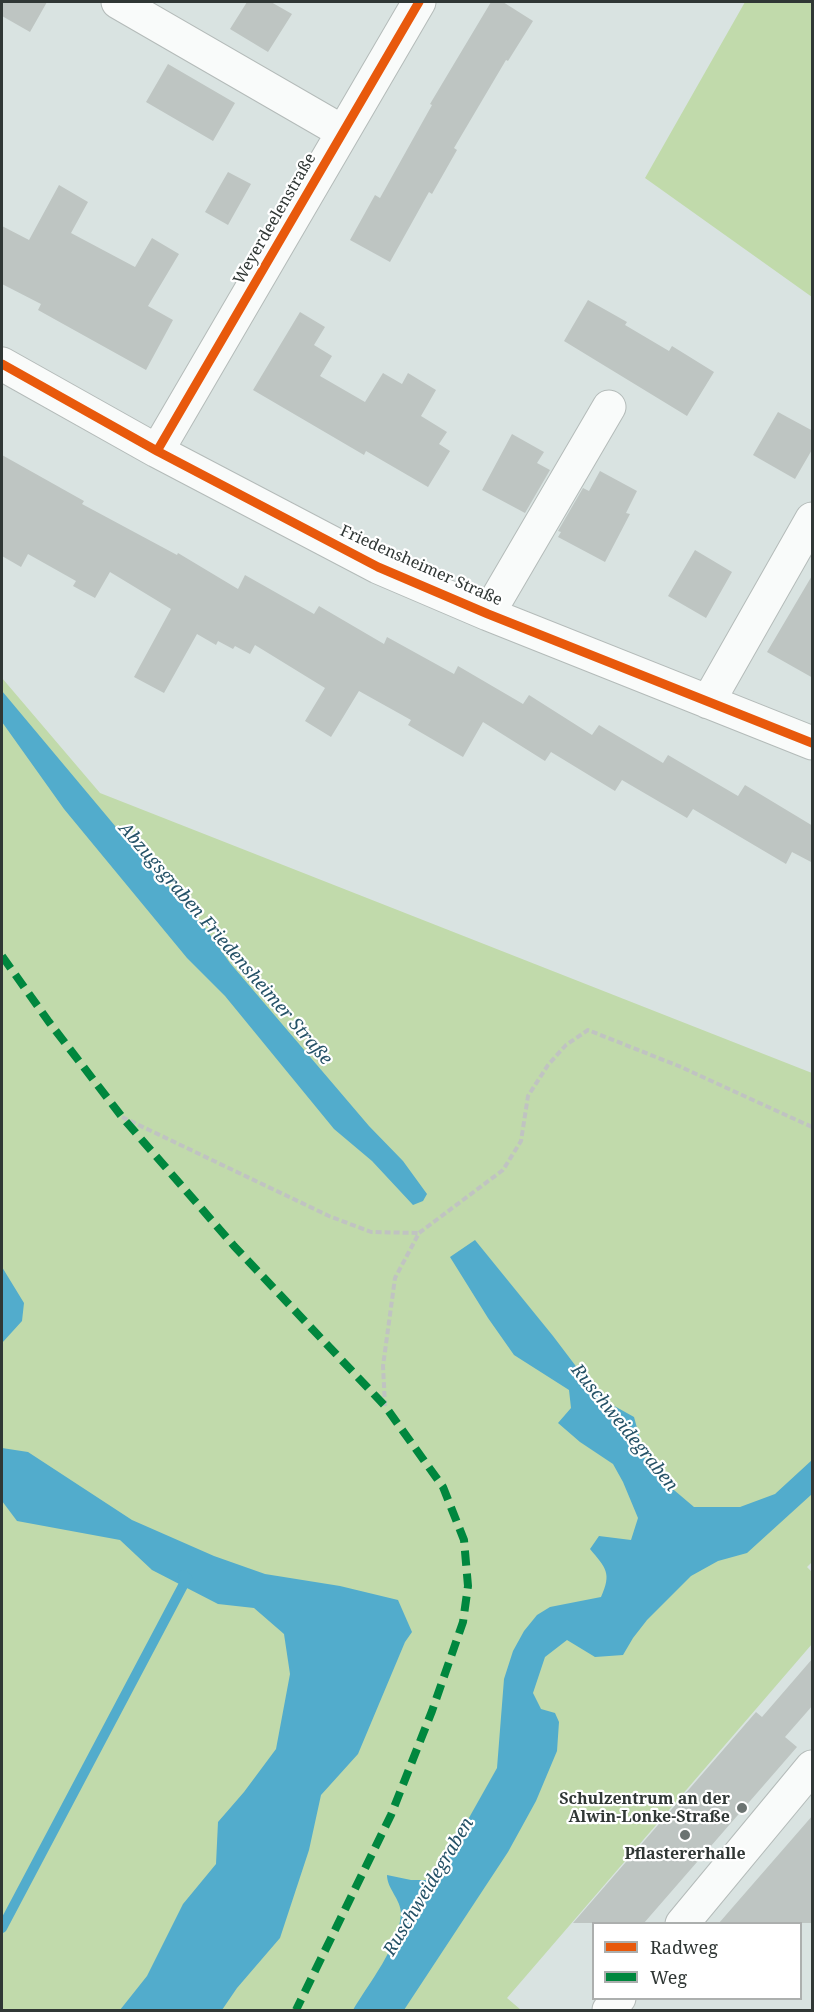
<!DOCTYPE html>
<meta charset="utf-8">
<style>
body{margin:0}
#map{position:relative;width:814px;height:2012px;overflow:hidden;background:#d9e3e1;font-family:"Noto Serif",serif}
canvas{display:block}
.frame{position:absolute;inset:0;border:3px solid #303735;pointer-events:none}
.legend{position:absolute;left:592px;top:1922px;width:210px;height:78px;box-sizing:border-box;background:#fff;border:2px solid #acafae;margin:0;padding:8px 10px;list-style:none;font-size:18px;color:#303735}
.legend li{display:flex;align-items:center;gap:12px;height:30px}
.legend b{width:30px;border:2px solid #acafae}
</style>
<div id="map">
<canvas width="814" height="2012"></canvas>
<div class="frame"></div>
<ul class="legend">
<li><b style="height:8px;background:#e8590c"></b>Radweg</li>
<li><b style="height:8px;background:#00873e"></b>Weg</li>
</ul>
</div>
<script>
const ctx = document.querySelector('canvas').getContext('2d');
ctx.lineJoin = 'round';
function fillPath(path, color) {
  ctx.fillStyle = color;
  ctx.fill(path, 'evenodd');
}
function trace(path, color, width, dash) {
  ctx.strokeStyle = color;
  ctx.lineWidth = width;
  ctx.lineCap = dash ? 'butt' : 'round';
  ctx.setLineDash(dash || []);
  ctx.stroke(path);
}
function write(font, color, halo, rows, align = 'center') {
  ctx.font = font + ' "Noto Serif",serif';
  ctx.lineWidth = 4.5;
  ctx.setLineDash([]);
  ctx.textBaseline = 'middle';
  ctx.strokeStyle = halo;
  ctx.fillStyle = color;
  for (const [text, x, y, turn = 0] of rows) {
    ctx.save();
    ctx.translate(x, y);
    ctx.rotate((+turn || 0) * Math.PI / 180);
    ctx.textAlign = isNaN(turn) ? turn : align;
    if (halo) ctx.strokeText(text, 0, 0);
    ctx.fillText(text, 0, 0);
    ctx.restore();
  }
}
fillPath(new Path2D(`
 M 745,2 L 812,2 L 812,297 L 645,178 Z
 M 2,678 L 100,793 L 812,1073 L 812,1562 L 807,1567 L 812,1572 L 812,1644 L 507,1998 L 521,2010 L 2,2010 Z`), '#c1daab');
fillPath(new Path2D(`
 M 2,691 L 126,839 L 203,925 L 230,963 L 369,1126 L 403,1161 L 427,1194 L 423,1201 L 413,1205 L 372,1161 L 334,1129 L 225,996 L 187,958 L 64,809 L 2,722 Z
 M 475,1240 L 553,1336 L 600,1398 L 634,1417 L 648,1468 L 694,1507 L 740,1507 L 775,1494 L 812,1460 L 812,1494 L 747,1553 L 718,1561 L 691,1576 L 647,1620 L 633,1638 L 623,1655 L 595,1657 L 567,1640 L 545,1657 L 533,1693 L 541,1709 L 555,1713 L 559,1722 L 557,1751 L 536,1801 L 508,1852 L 404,2010 L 353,2010 C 369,1983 399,1946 401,1914 C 401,1899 387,1889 387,1875 L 411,1880 L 430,1880 L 452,1848 L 497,1768 L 504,1679 L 513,1651 L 524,1631 L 537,1615 L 550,1607 L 601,1597 C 612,1573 606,1568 590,1549 L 599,1536 L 631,1540 L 638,1518 L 623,1482 L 613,1464 L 580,1442 L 558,1423 L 571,1408 L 569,1390 L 514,1355 L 488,1318 L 450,1257 Z
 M 2,1267 L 24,1303 L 22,1321 L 2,1343 Z
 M 2,1448 L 28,1452 L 132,1520 L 214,1556 L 265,1574 L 340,1586 L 398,1600 L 412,1632 L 405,1642 L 358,1754 L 321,1795 L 309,1850 L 280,1938 L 237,1988 L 222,2010 L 120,2010 L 147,1976 L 183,1904 L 216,1864 L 218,1822 L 244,1792 L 276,1749 L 290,1674 L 284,1634 L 254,1608 L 218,1604 L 152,1570 L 120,1540 L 17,1521 L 2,1501 Z`), '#52accc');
trace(new Path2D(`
 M 2,1928 L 187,1578 L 183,1575`), '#52accc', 10);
fillPath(new Path2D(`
 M 2,2 L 47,2 L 30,32 L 2,16 Z
 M 247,2 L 271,2 L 292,14 L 268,52 L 230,29 Z
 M 491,2 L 503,2 L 533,21 L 508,61 L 506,60 L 454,148 L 457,150 L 432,194 L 429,192 L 390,262 L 350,240 L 375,195 L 380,198 L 432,105 L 430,104 Z
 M 168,64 L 235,103 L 213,141 L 146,102 Z
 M 228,172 L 251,184 L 228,225 L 205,212 Z
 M 59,185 L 88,202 L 71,233 L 135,267 L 152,238 L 179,254 L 148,306 L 173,320 L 146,370 L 38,310 L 41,304 L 2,284 L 2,226 L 29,240 Z
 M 588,300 L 627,322 L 625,325 L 669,351 L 672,346 L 714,372 L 687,416 L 564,341 Z
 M 300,312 L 325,327 L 314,345 L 332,356 L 320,376 L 365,402 L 383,373 L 402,384 L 408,373 L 436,390 L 421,416 L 447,432 L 439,444 L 450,451 L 428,487 L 366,451 L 364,455 L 253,390 Z
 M 778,412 L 813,431 L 813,448 L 795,479 L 753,455 Z
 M 512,434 L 544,452 L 537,463 L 550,470 L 525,513 L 482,490 Z
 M 2,455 L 84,501 L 82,504 L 177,555 L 178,553 L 238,589 L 245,575 L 314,614 L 319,606 L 384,644 L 387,637 L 454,674 L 458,666 L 523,704 L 529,695 L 592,735 L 599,725 L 663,763 L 668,755 L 738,796 L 745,785 L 813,826 L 813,863 L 792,852 L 786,864 L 693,809 L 687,818 L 622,780 L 615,791 L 551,752 L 545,761 L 483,722 L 463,757 L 408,725 L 411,720 L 359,691 L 331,737 L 305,721 L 325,688 L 255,645 L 250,654 L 235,646 L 233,649 L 218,641 L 216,645 L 197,634 L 164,693 L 134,677 L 171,609 L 110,572 L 95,598 L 73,586 L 76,581 L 28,554 L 21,567 L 2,556 Z
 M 600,471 L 637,491 L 626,513 L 630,514 L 605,562 L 558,537 L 561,532 L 558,531 L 583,488 L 589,491 Z
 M 695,550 L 732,572 L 706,618 L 668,596 Z
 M 813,574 L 813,678 L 767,652 Z
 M 813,1658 L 813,1705 L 785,1737 L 797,1747 L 644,1923 L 573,1923 L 756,1712 L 762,1717 Z
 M 813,1815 L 813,1923 L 719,1923 Z`), '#bec5c2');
const minor = new Path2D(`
 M 118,2 L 343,132
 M 2,364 L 157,451 L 378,567 L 488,614 L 812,743
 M 157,451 L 419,2
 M 488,614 L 609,407
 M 708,702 L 812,519
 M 682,1924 L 812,1767
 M 609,2010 L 619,1998`);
trace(minor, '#b4bbb9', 35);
trace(new Path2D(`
 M 122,1117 L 329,1216 L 371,1232 L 419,1233
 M 385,1406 L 383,1366 L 395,1278 L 419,1233 L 503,1170 L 521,1141 L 528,1096 L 548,1065 L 566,1045 L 588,1030 L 681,1067 L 812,1127`), '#c0c3c2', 4, [6, 3]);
trace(minor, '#f9fbfa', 33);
trace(new Path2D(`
 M 2,956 L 49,1022 L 122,1117 L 234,1246 L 385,1406 L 443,1487 L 464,1540 L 468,1586 L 463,1622 L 432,1711 L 391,1815 L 296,2010`), '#00873e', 8, [15, 8]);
trace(new Path2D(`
 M 2,364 L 157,451 L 378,567 L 488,614 L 812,743
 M 157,451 L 419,2`), '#e8590c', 9);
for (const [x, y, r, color] of [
 [742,1808,6,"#6b7371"],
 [685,1835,6,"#6b7371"]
]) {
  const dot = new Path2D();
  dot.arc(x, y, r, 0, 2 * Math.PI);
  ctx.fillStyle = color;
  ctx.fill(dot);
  trace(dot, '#fff', 2);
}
write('16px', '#303735', '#fff', [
 ["Weyerdeelenstraße",275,219,-60],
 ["Friedensheimer Straße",421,566,24]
]);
write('bold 16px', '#303735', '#fff', [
 ["Schulzentrum an der",730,1799],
 ["Alwin-Lonke-Straße",730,1817],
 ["Pflastererhalle",685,1854,"center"]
], 'right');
write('italic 18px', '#255267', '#fff', [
 ["Abzugsgraben Friedensheimer Straße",225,944,49],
 ["Ruschweidegraben",624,1428,51],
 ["Ruschweidegraben",429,1887,-59]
]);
</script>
